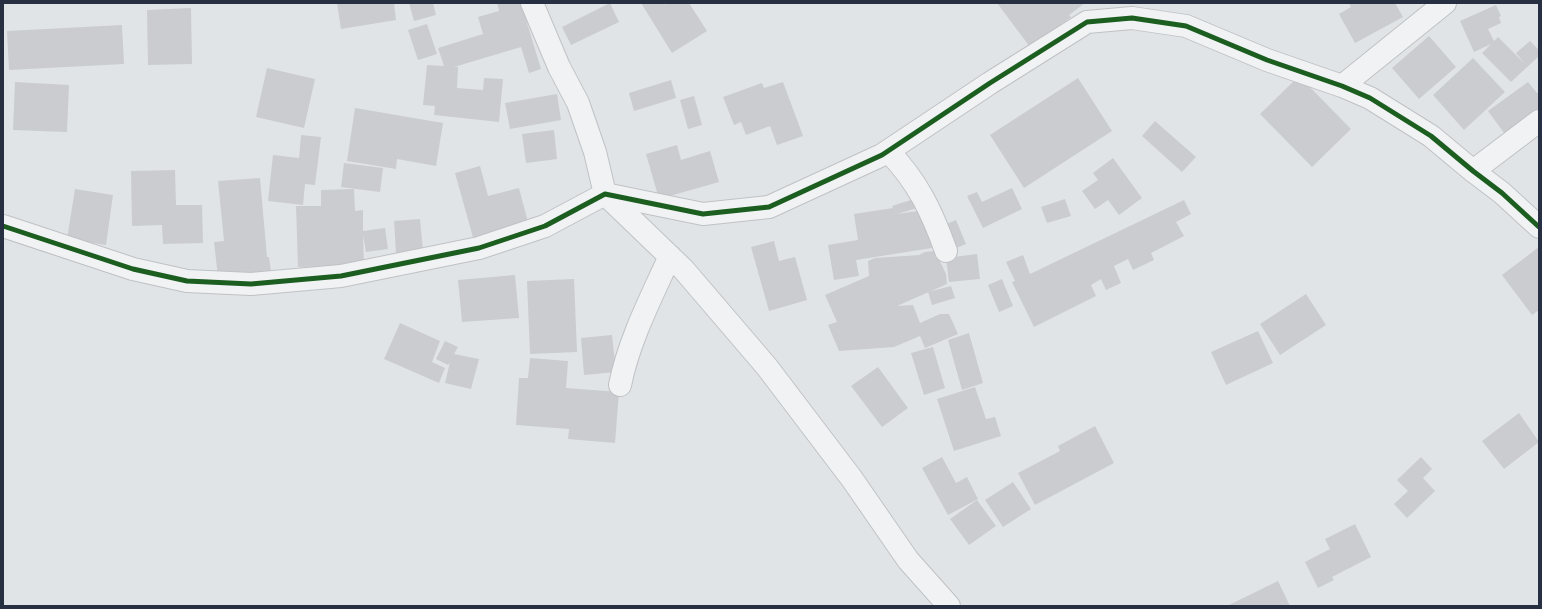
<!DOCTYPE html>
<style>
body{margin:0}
#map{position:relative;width:1542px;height:609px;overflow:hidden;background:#e1e4e7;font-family:"Asap Condensed",sans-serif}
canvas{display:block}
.frame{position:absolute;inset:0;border:4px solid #273042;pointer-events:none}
</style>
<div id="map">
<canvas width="1542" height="609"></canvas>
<div class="frame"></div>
</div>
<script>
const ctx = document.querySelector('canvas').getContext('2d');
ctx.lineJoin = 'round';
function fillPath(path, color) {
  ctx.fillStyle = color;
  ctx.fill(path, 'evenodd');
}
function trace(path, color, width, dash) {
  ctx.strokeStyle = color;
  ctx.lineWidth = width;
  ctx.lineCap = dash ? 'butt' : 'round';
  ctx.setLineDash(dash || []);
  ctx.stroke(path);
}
fillPath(new Path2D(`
 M 337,3 L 394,3 L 396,20 L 341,29 Z
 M 409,3 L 433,3 L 436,15 L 414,21 Z
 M 497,3 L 521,3 L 541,69 L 529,73 L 521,47 L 454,67 L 458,67 L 457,88 L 483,90 L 484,78 L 503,79 L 499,122 L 434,115 L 435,106 L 423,105 L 427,65 L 444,66 L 438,48 L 483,34 L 478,17 L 499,11 Z
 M 610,3 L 619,22 L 571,45 L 562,27 Z
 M 641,3 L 664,3 L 665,5 L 667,3 L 689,3 L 707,31 L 672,53 Z
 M 997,3 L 1085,3 L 1069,15 L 1071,17 L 1030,47 Z
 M 1349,3 L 1395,3 L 1403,17 L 1355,43 L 1339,14 L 1351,7 Z
 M 1496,5 L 1501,16 L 1499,17 L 1501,23 L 1488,29 L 1494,41 L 1498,37 L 1524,63 L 1516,53 L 1530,41 L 1539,50 L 1539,56 L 1511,82 L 1482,53 L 1491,44 L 1474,52 L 1460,21 Z
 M 191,8 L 192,64 L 148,65 L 147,10 Z
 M 427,24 L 437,54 L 418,60 L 408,30 Z
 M 122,25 L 124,64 L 9,70 L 7,31 Z
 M 1429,36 L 1456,67 L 1419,99 L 1392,68 Z
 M 1473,58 L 1505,92 L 1464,130 L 1433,95 Z
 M 267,68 L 315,79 L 304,128 L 256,117 Z
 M 1299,76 L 1351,129 L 1312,167 L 1260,114 Z
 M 1078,78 L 1112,131 L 1024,188 L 990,135 Z
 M 671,80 L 676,98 L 634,111 L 629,93 Z
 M 15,82 L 69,85 L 67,132 L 13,130 Z
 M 783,82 L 803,136 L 777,145 L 770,126 L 746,135 L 741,122 L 734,125 L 723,97 L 762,83 L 764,88 Z
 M 1528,82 L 1537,93 L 1539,92 L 1539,108 L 1531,113 L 1510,141 L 1488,111 Z
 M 557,94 L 561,120 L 510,129 L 505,103 Z
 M 694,96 L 702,125 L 688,129 L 680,100 Z
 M 355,108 L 443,123 L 436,166 L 397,159 L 396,169 L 347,161 Z
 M 1155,121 L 1196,157 L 1182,172 L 1142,136 Z
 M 554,130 L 557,159 L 526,163 L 522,134 Z
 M 301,135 L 321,137 L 315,185 L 305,184 L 303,205 L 268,201 L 273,155 L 299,158 Z
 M 677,145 L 681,160 L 710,151 L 719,182 L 659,199 L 646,154 Z
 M 1113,158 L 1142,198 L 1119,215 L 1108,200 L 1095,209 L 1082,191 L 1098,180 L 1093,173 Z
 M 344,163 L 383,168 L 380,192 L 341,187 Z
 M 480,166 L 488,196 L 519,188 L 529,226 L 474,241 L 455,173 Z
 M 175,170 L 176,205 L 202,205 L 203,243 L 163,244 L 162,225 L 132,226 L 131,171 Z
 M 260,178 L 267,257 L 269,257 L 271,272 L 218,277 L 214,242 L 224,241 L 218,181 Z
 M 1012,188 L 1022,209 L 983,228 L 967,196 L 977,192 L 982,202 Z
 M 75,189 L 113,195 L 106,245 L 67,239 Z
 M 354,189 L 355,211 L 363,210 L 363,231 L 385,228 L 388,249 L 366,252 L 363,235 L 364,266 L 298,267 L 296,206 L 321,206 L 321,190 Z
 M 914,199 L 917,208 L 897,214 L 925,210 L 932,248 L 856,260 L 859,276 L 834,280 L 828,245 L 858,240 L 854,214 L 893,208 L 892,206 Z
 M 1065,199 L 1071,216 L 1047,223 L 1041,207 Z
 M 1184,200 L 1191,214 L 1176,222 L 1184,236 L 1151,253 L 1154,260 L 1133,270 L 1128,259 L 1114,266 L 1121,283 L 1106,290 L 1101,279 L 1091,285 L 1096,296 L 1034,327 L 1012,282 L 1015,281 L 1006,262 L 1023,255 L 1030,274 Z
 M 420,219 L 423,251 L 396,253 L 394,221 Z
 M 956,220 L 966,244 L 949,251 L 939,227 Z
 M 774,241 L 779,261 L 795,257 L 807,300 L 769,311 L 751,247 Z
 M 1539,247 L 1539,310 L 1532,315 L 1502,275 Z
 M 935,251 L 946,274 L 947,284 L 897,306 L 913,305 L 920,323 L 940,314 L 949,314 L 958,334 L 925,348 L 920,336 L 894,347 L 839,351 L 828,325 L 837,322 L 825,295 L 869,276 L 868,261 L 875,258 L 919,255 L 925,252 Z
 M 977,254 L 980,279 L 949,282 L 946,258 Z
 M 515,275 L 519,318 L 462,322 L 458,280 Z
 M 574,279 L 577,352 L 530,354 L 527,281 Z
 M 1002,279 L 1013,306 L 999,312 L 988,285 Z
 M 951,286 L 955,298 L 932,305 L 928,292 Z
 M 1306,294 L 1326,325 L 1280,355 L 1260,324 Z
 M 400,323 L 440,341 L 432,362 L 445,368 L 439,383 L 384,359 Z
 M 1258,331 L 1273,363 L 1226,385 L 1211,352 Z
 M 969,333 L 983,383 L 962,390 L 948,340 Z
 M 612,335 L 616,372 L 584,375 L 581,338 Z
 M 445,341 L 458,347 L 454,354 L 479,359 L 471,389 L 445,383 L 450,362 L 448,365 L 436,359 Z
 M 933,347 L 945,388 L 924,395 L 911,353 Z
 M 530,358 L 568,361 L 566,388 L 619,392 L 615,443 L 568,439 L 569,429 L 516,425 L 519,378 L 528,378 Z
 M 878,367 L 908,408 L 882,427 L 851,386 Z
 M 975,387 L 986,419 L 995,417 L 1001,436 L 954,451 L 937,399 Z
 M 1519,413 L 1539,442 L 1504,469 L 1482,441 Z
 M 1095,426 L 1114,463 L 1035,505 L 1018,473 L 1060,451 L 1058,446 Z
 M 942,457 L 956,483 L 967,477 L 978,499 L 948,515 L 922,468 Z
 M 1421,457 L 1432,469 L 1423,478 L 1435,491 L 1407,518 L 1394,504 L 1408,491 L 1397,480 Z
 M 1013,482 L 1031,509 L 1003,527 L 985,500 Z
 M 977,500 L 996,526 L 969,545 L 950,519 Z
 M 1355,524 L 1371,557 L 1332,577 L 1334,580 L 1318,588 L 1305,562 L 1330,549 L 1325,539 Z
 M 1278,581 L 1290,606 L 1227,606 Z`), '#cacccf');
const minor = new Path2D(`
 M 532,3 L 559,67 L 578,103 L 595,152 L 605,194 L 684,270 L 767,367 L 852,479 L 908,560 L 949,606
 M 1342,86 L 1445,3
 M 888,151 C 918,182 932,212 946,251
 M 1473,171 L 1539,121
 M 3,226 L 133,269 L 187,281 L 251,284 L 341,276 L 479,248 L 545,226 L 605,194 L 703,214 L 769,207 L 882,155 L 990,83 L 1087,22 L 1132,18 L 1186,26 L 1267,60 L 1342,86 L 1370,98 L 1431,136 L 1473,171 L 1502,193 L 1539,227
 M 620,385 C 629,340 651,298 670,256`);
trace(minor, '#bfc2c5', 24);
trace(minor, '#f1f2f3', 22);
trace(new Path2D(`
 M 3,226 L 133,269 L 187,281 L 251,284 L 341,276 L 479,248 L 545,226 L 605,194 L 703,214 L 769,207 L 882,155 L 990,83 L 1087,22 L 1132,18 L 1186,26 L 1267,60 L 1342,86 L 1370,98 L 1431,136 L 1473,171 L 1502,193 L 1539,227`), '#1b5e20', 5);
</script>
